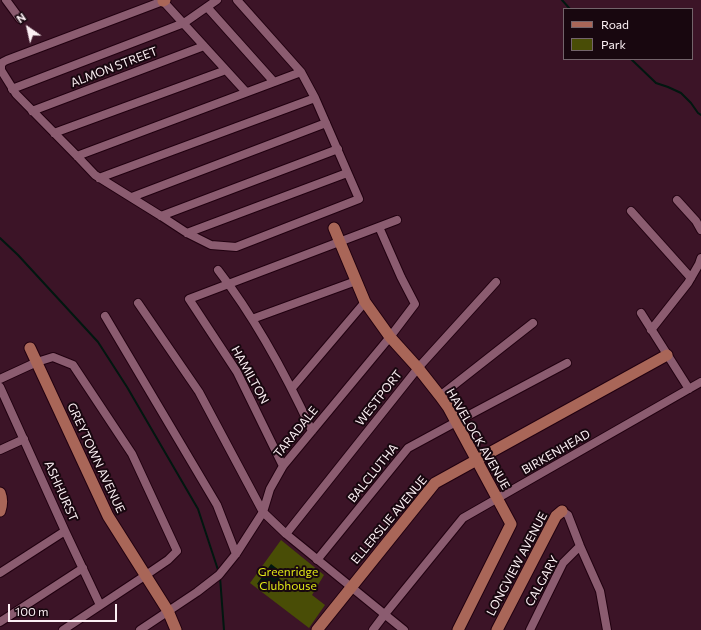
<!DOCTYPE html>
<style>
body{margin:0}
#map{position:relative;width:701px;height:630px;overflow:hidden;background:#3c1427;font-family:Commissioner,sans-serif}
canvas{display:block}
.legend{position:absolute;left:563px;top:8px;width:130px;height:52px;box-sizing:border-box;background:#18070f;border:1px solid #73646b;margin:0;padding:5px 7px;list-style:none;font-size:12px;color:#fcf0f4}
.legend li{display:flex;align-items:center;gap:8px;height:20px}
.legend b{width:20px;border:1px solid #73646b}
.north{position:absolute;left:8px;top:8px;width:40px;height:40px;-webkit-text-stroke:3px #18070f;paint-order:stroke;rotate:326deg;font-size:11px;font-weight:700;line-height:16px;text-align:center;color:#fcf0f4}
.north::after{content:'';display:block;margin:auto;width:14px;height:18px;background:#fcf0f4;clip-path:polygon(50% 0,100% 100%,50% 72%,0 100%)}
.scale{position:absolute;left:8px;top:604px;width:109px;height:18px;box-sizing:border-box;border:2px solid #fcf0f4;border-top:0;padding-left:5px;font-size:12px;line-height:14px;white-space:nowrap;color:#fcf0f4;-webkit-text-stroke:3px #18070f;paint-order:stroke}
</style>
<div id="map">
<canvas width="701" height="630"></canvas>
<ul class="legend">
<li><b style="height:5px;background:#a96658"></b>Road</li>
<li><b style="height:11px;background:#494d06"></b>Park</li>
</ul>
<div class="north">N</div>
<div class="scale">100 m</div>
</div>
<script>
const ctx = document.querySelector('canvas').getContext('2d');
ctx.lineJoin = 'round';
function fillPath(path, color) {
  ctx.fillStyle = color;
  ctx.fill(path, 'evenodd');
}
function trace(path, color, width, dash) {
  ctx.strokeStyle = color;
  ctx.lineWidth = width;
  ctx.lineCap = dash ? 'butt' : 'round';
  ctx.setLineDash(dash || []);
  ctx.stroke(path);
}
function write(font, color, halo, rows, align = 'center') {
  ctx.font = font + ' Commissioner,sans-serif';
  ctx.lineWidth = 4;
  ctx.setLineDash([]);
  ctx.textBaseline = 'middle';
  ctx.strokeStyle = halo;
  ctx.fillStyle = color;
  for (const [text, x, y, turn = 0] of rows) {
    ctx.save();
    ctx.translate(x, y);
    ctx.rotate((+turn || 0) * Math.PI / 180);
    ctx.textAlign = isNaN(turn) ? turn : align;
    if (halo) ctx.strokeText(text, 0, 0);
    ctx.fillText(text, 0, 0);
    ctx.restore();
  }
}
fillPath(new Path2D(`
 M 281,540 L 324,575 L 312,595 L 325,605 L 309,628 L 250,583 Z`), '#494d06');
fillPath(new Path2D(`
 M 271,564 L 283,573 L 279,579 L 284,582 L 279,589 L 274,586 L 269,593 L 257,584 Z`), '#011710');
trace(new Path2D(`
 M 562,0 L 570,9
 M 631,59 L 656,83 L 668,87 L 681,93 L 691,103 L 698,113 L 701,115
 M 0,238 L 18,255 L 98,342 L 127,387 L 198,509 L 219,573
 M 220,577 L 224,630`), '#011710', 2);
const street = new Path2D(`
 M 6,0 L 20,19
 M 237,0 L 301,72 L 315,98 L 359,199 L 236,247 L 211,245 L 187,233 L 161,216 L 95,175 L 77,156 L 16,94 L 1,70 L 1,65 L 3,62 L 7,60 L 163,1 L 246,92
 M 207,7 L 274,82
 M 12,89 L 184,23 L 217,0
 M 32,111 L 204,46
 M 54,133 L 226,70
 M 77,156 L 301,72
 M 99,178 L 315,98
 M 132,197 L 326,123
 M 677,200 L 696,221 L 701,230
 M 631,211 L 691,278
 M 161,216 L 338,149
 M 187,233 L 347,173
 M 218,270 C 256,319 286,375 312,431
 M 138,303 L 199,392 L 263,512 L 286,534 L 404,630
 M 641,313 L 689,389
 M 105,316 L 217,505 L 236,554
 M 252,319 L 356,281
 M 651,330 L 688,283 L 699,264 L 701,258
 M 0,379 L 37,362 L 53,357 L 73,365 L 132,454 L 177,551 L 168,560 L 146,575 L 63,630
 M 0,387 L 65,531 L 100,605
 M 292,388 L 365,302
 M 440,396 L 533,323
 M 0,450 L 24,439
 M 283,466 L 237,372 L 189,299 L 397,220
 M 562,511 L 568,515 L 580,546 L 600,591 L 607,630
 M 286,534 L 418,368 L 496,282
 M 317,560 L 408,448 L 456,422 L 567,363
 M 0,573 L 65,531
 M 0,622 L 83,568
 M 140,630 L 197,592 L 219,575 L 236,554 L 263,512 L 270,489 L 283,466 L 390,337 L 415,304 L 401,277 L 379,227
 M 373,630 L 385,614 L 463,518 L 701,382
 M 530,630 L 563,563 L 580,546`);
const secondary = new Path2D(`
 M 163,1 L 165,0
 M 334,228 L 365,302 L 390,337 L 418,368 L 440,396 L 448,407 L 511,524 L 458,630
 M 30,348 L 108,516 L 168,611 L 176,630
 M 0,493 C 2,498 2,505 0,511
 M 317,630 L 435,483 L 667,355
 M 497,630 L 556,516 L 562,511`);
trace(street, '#210010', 10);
trace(secondary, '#210010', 13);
trace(street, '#8b5c70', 8);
trace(secondary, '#a96658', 11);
write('12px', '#fcf0f4', '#18070f', [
 ["ALMON STREET",114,67,-21],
 ["HAMILTON",250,375,61],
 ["WESTPORT",379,398,-52],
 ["TARADALE",296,432,-51],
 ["HAVELOCK AVENUE",478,439,60],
 ["BIRKENHEAD",556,452,-30],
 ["GREYTOWN AVENUE",96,458,65],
 ["BALCLUTHA",373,473,-51],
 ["ASHHURST",61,491,66],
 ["ELLERSLIE AVENUE",389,520,-50],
 ["LONGVIEW AVENUE",517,564,-62],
 ["CALGARY",542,581,-61]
]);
write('12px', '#dee716', '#18070f', [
 ["Greenridge",288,572],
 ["Clubhouse",288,586]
]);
</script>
